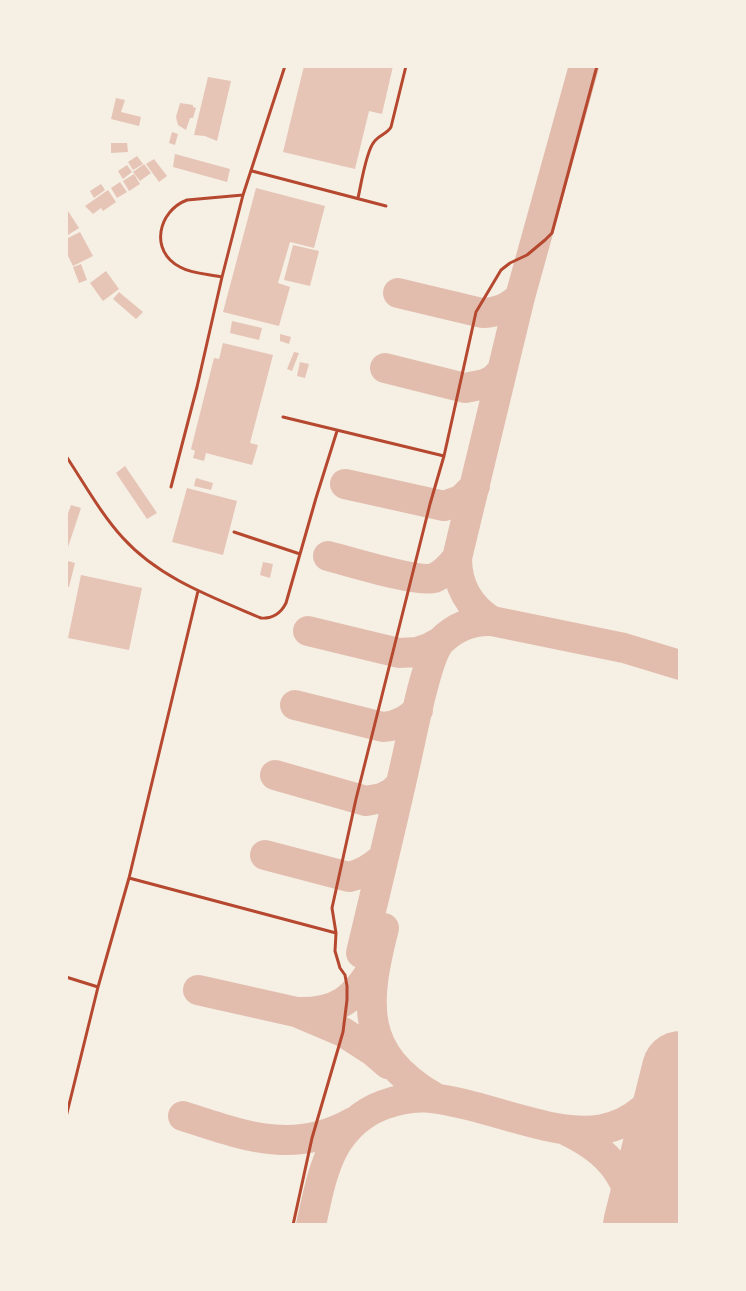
<!DOCTYPE html>
<style>
body{margin:0}
#map{position:relative;width:746px;height:1291px;overflow:hidden;background:#f6efe4;font-family:"DejaVu Sans",sans-serif}
canvas{display:block}
.frame{position:absolute;inset:0;border:68px solid #f6efe4;pointer-events:none}
</style>
<div id="map">
<canvas width="746" height="1291"></canvas>
<div class="frame"></div>
</div>
<script>
const ctx = document.querySelector('canvas').getContext('2d');
ctx.lineJoin = 'round';
function trace(path, color, width, dash) {
  ctx.strokeStyle = color;
  ctx.lineWidth = width;
  ctx.lineCap = dash ? 'butt' : 'round';
  ctx.setLineDash(dash || []);
  ctx.stroke(path);
}
function fillPath(path, color) {
  ctx.fillStyle = color;
  ctx.fill(path, 'evenodd');
}
trace(new Path2D(`
 M 584,66 L 520,297 L 457,558 C 457,585 469,607 492,621 L 624,648 L 680,665
 M 398,293 L 482,313 C 497,313 508,308 520,297
 M 385,368 L 465,388 L 485,384 L 493,380 L 502,371
 M 345,484 L 444,506 L 461,500 L 475,486
 M 328,556 C 348,561 418,583 434,578 C 444,574 450,567 457,558
 M 308,631 L 399,653 L 417,652 L 429,648 L 440,642
 M 295,705 L 383,727 C 398,726 407,720 418,710
 M 275,775 L 366,801 L 382,798 L 392,793 L 401,784
 M 265,855 L 349,877 C 363,874 372,868 382,859
 M 384,928 C 365,1003 359,1053 434,1097
 M 361,953 C 376,889 392,825 406,761 C 412,736 426,657 441,641 C 455,627 473,620 492,621
 M 198,990 L 296,1012 L 343,1032 L 374,1052 L 388,1064
 M 297,1012 C 338,1013 354,999 374,966
 M 183,1116 C 243,1135 293,1156 353,1122
 M 567,1131 C 611,1152 629,1177 637,1225
 M 311,1225 C 317,1198 322,1169 335,1146 C 347,1126 362,1113 383,1105 C 417,1092 438,1098 472,1106 C 563,1130 625,1163 680,1060`), '#e2bdae', 30);
trace(new Path2D(`
 M 641,1225 L 680,1069`), '#e2bdae', 76);
fillPath(new Path2D(`
 M 304,66 L 393,66 L 382,114 L 369,111 L 355,169 L 283,152 Z
 M 208,77 L 231,81 L 217,141 L 205,136 L 194,135 Z
 M 116,98 L 125,100 L 121,112 L 141,117 L 139,126 L 111,119 Z
 M 180,103 L 193,105 L 193,107 L 196,108 L 193,118 L 190,118 L 186,130 L 178,125 L 176,117 Z
 M 172,132 L 178,134 L 175,145 L 169,143 Z
 M 111,143 L 127,143 L 128,152 L 111,153 Z
 M 175,154 L 230,169 L 227,182 L 173,167 Z
 M 137,156 L 143,164 L 133,170 L 128,162 Z
 M 154,159 L 167,176 L 159,182 L 146,164 Z
 M 144,164 L 151,173 L 140,181 L 133,172 Z
 M 127,165 L 132,172 L 123,179 L 118,171 Z
 M 134,174 L 140,184 L 129,191 L 123,181 Z
 M 120,182 L 127,192 L 117,198 L 111,188 Z
 M 101,184 L 105,190 L 94,198 L 90,191 Z
 M 256,188 L 325,206 L 314,248 L 290,242 L 278,283 L 290,287 L 279,326 L 223,312 Z
 M 108,190 L 116,202 L 103,211 L 101,208 L 93,214 L 85,206 Z
 M 68,211 L 79,228 L 68,235 L 66,232 L 66,213 Z
 M 80,232 L 93,256 L 73,266 L 66,252 L 66,239 Z
 M 293,245 L 319,251 L 310,286 L 284,280 Z
 M 81,264 L 87,280 L 79,283 L 73,267 Z
 M 106,271 L 119,289 L 103,301 L 90,283 Z
 M 119,292 L 143,312 L 136,319 L 113,299 Z
 M 232,321 L 262,328 L 259,340 L 230,333 Z
 M 280,334 L 291,337 L 289,344 L 280,341 Z
 M 223,343 L 273,355 L 250,443 L 258,445 L 252,465 L 206,453 L 204,461 L 193,458 L 195,451 L 191,449 L 214,358 L 219,359 Z
 M 294,352 L 299,353 L 292,371 L 287,369 Z
 M 300,362 L 309,364 L 305,378 L 297,376 Z
 M 125,466 L 157,513 L 147,519 L 116,473 Z
 M 196,478 L 213,483 L 211,490 L 194,486 Z
 M 187,488 L 237,501 L 223,555 L 172,542 Z
 M 71,505 L 81,508 L 68,547 L 66,546 L 66,519 Z
 M 68,561 L 75,563 L 69,587 L 66,586 Z
 M 263,562 L 273,564 L 270,578 L 260,575 Z
 M 81,575 L 142,588 L 129,650 L 68,638 Z`), '#e6c5b7');
trace(new Path2D(`
 M 252,171 L 386,206
 M 358,198 C 361,185 366,151 374,142 C 379,135 387,134 391,127 L 406,66
 M 222,277 C 209,274 192,274 180,267 C 149,251 158,211 187,200 L 243,195
 M 283,417 L 444,456
 M 66,456 C 84,483 101,514 123,538 C 159,578 212,597 261,618 C 272,619 281,613 286,603 L 316,498 L 337,431
 M 171,487 L 197,387 L 222,277 L 243,195 L 285,66
 M 234,532 L 300,554
 M 129,878 L 336,933
 M 66,977 L 98,987
 M 66,1117 L 98,987 L 129,878 L 198,591
 M 293,1225 L 312,1138 L 343,1032 L 347,1000 L 347,986 L 345,975 L 340,968 L 335,951 L 336,933 L 332,908 L 356,799 L 430,504 L 444,456 L 476,312 L 501,270 L 510,263 L 527,255 L 545,240 L 552,233 L 597,66`), '#b5482f', 3);
</script>
